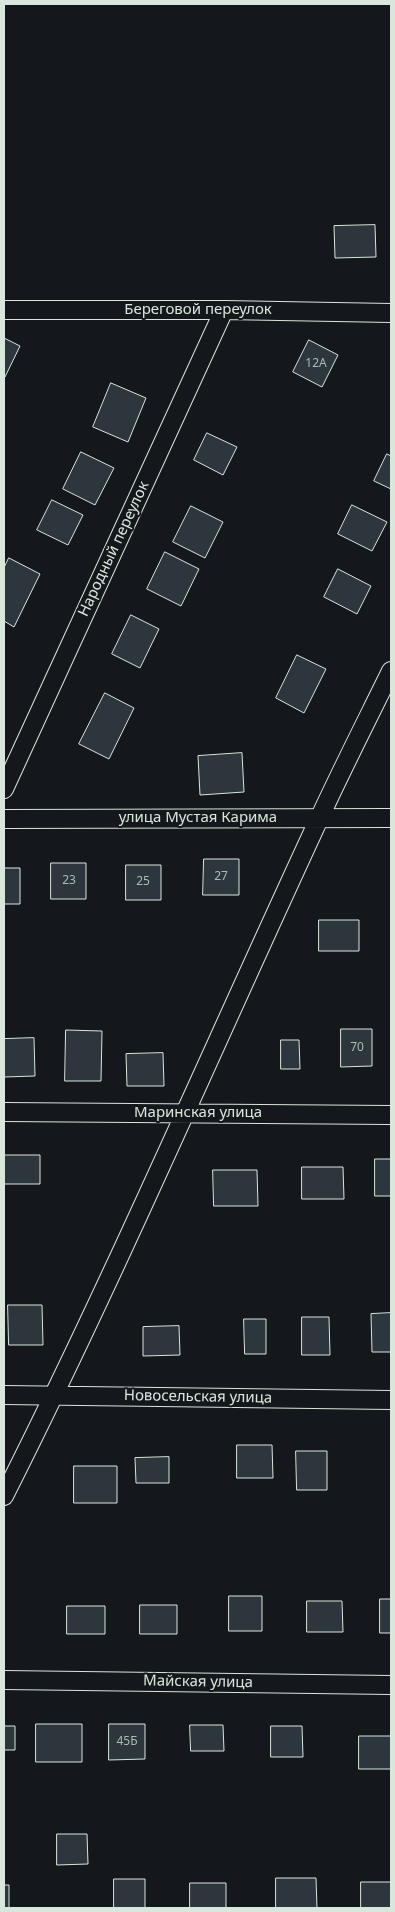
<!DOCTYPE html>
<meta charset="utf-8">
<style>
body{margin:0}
#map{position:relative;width:395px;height:1912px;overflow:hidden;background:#14181c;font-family:"Noto Sans",sans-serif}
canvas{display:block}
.frame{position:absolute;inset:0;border:5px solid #d8e6dc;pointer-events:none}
</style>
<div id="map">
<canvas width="395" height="1912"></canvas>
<div class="frame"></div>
</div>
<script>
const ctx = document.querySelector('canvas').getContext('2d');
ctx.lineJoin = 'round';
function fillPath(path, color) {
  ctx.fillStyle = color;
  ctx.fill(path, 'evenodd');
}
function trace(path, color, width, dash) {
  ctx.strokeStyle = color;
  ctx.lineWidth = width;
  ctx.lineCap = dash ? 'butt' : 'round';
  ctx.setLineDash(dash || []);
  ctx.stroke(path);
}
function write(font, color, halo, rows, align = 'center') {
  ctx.font = font + ' "Noto Sans",sans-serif';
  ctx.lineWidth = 4;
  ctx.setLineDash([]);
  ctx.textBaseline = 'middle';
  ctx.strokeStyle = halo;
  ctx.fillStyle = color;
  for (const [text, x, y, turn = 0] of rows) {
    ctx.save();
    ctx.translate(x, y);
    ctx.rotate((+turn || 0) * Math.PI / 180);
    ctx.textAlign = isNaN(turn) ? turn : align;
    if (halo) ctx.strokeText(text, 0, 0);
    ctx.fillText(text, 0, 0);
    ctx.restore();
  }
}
const building = new Path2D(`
 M 375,225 L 376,257 L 335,258 L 334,226 Z
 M 4,338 L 20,346 L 5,377 L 4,376 Z
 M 309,340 L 338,355 L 322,387 L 293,372 Z
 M 111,383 L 146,398 L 128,442 L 93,427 Z
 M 207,433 L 237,447 L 223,475 L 194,460 Z
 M 81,452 L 114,468 L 95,505 L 63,489 Z
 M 387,454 L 391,456 L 391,489 L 374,481 Z
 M 52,500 L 83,515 L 68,545 L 37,530 Z
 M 352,505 L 387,522 L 372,551 L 338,534 Z
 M 191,506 L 223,522 L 205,558 L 173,542 Z
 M 165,552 L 199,569 L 181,606 L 147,589 Z
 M 9,558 L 40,574 L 14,627 L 4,621 L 4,568 Z
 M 338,569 L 371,586 L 357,614 L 324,597 Z
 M 131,615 L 159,629 L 140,668 L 112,654 Z
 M 297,655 L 326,669 L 304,713 L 276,698 Z
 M 105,693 L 134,708 L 109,759 L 79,744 Z
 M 242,753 L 244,792 L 200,795 L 198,756 Z
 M 204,859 L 239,859 L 239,895 L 203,895 Z
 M 51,863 L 86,863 L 86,899 L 51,899 Z
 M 126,865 L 161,865 L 161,900 L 126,900 Z
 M 4,868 L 20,868 L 20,904 L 4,904 Z
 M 319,920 L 359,920 L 359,951 L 319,951 Z
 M 341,1029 L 372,1029 L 372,1066 L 341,1067 Z
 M 66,1030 L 102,1031 L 101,1081 L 65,1081 Z
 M 34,1038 L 35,1076 L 4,1077 L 4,1039 Z
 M 281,1040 L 299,1040 L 300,1069 L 281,1069 Z
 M 163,1053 L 164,1086 L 127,1086 L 126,1054 Z
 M 4,1155 L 40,1155 L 40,1184 L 4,1184 Z
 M 375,1159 L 391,1159 L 391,1196 L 375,1196 Z
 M 302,1167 L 343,1167 L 344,1199 L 302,1199 Z
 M 213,1170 L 257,1170 L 258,1206 L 214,1206 Z
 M 8,1305 L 42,1305 L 43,1345 L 9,1345 Z
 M 391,1313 L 391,1352 L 372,1352 L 371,1314 Z
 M 302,1317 L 329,1317 L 330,1355 L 302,1355 Z
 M 244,1319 L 266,1319 L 266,1354 L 245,1354 Z
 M 179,1326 L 180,1355 L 143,1356 L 143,1327 Z
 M 237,1445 L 272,1445 L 273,1478 L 237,1478 Z
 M 296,1451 L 327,1451 L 327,1490 L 297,1490 Z
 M 169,1457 L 169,1483 L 136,1483 L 135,1458 Z
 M 74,1466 L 117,1466 L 117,1503 L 74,1503 Z
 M 229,1596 L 262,1596 L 262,1631 L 229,1631 Z
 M 380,1599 L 391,1599 L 391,1633 L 380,1633 Z
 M 307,1601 L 342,1601 L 343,1632 L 307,1632 Z
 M 140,1605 L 177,1605 L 177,1634 L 140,1634 Z
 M 67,1606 L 105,1606 L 105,1634 L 67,1634 Z
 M 36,1724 L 82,1724 L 82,1762 L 36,1762 Z
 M 109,1724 L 145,1724 L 145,1759 L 109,1760 Z
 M 190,1725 L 223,1725 L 224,1751 L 191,1751 Z
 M 4,1726 L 15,1726 L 15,1750 L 4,1750 Z
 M 271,1726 L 302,1726 L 303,1757 L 271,1757 Z
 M 359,1736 L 391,1736 L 391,1769 L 359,1769 Z
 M 57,1834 L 87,1834 L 88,1864 L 57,1865 Z
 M 276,1878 L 316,1878 L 317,1908 L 276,1908 Z
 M 114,1879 L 145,1879 L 145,1908 L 114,1908 Z
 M 361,1882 L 391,1882 L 391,1908 L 361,1908 Z
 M 190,1883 L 226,1883 L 226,1908 L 190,1908 Z
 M 4,1885 L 9,1885 L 9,1908 L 4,1908 Z`);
fillPath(building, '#2c363c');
trace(building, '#d8e6dc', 1);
const street = new Path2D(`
 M 4,310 L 224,310 L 391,313
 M 4,789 L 224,310
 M 4,819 L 391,818
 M 4,1112 L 391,1115
 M 4,1395 L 391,1400
 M 4,1496 C 116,1274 214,1045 319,819 C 342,769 367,720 391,671
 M 4,1680 L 391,1685`);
trace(street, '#d8e6dc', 20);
trace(street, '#14181c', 18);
write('12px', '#adbab4', null, [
 ["12А",316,364],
 ["27",221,877],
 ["23",69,881],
 ["25",143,882],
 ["70",357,1048],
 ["45Б",127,1742]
]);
write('15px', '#d8e6dc', '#14181c', [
 ["Береговой переулок",198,310],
 ["Народный переулок",114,549,-65],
 ["улица Мустая Карима",198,818],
 ["Маринская улица",198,1113],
 ["Новосельская улица",198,1397,1],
 ["Майская улица",198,1682,1]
]);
</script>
